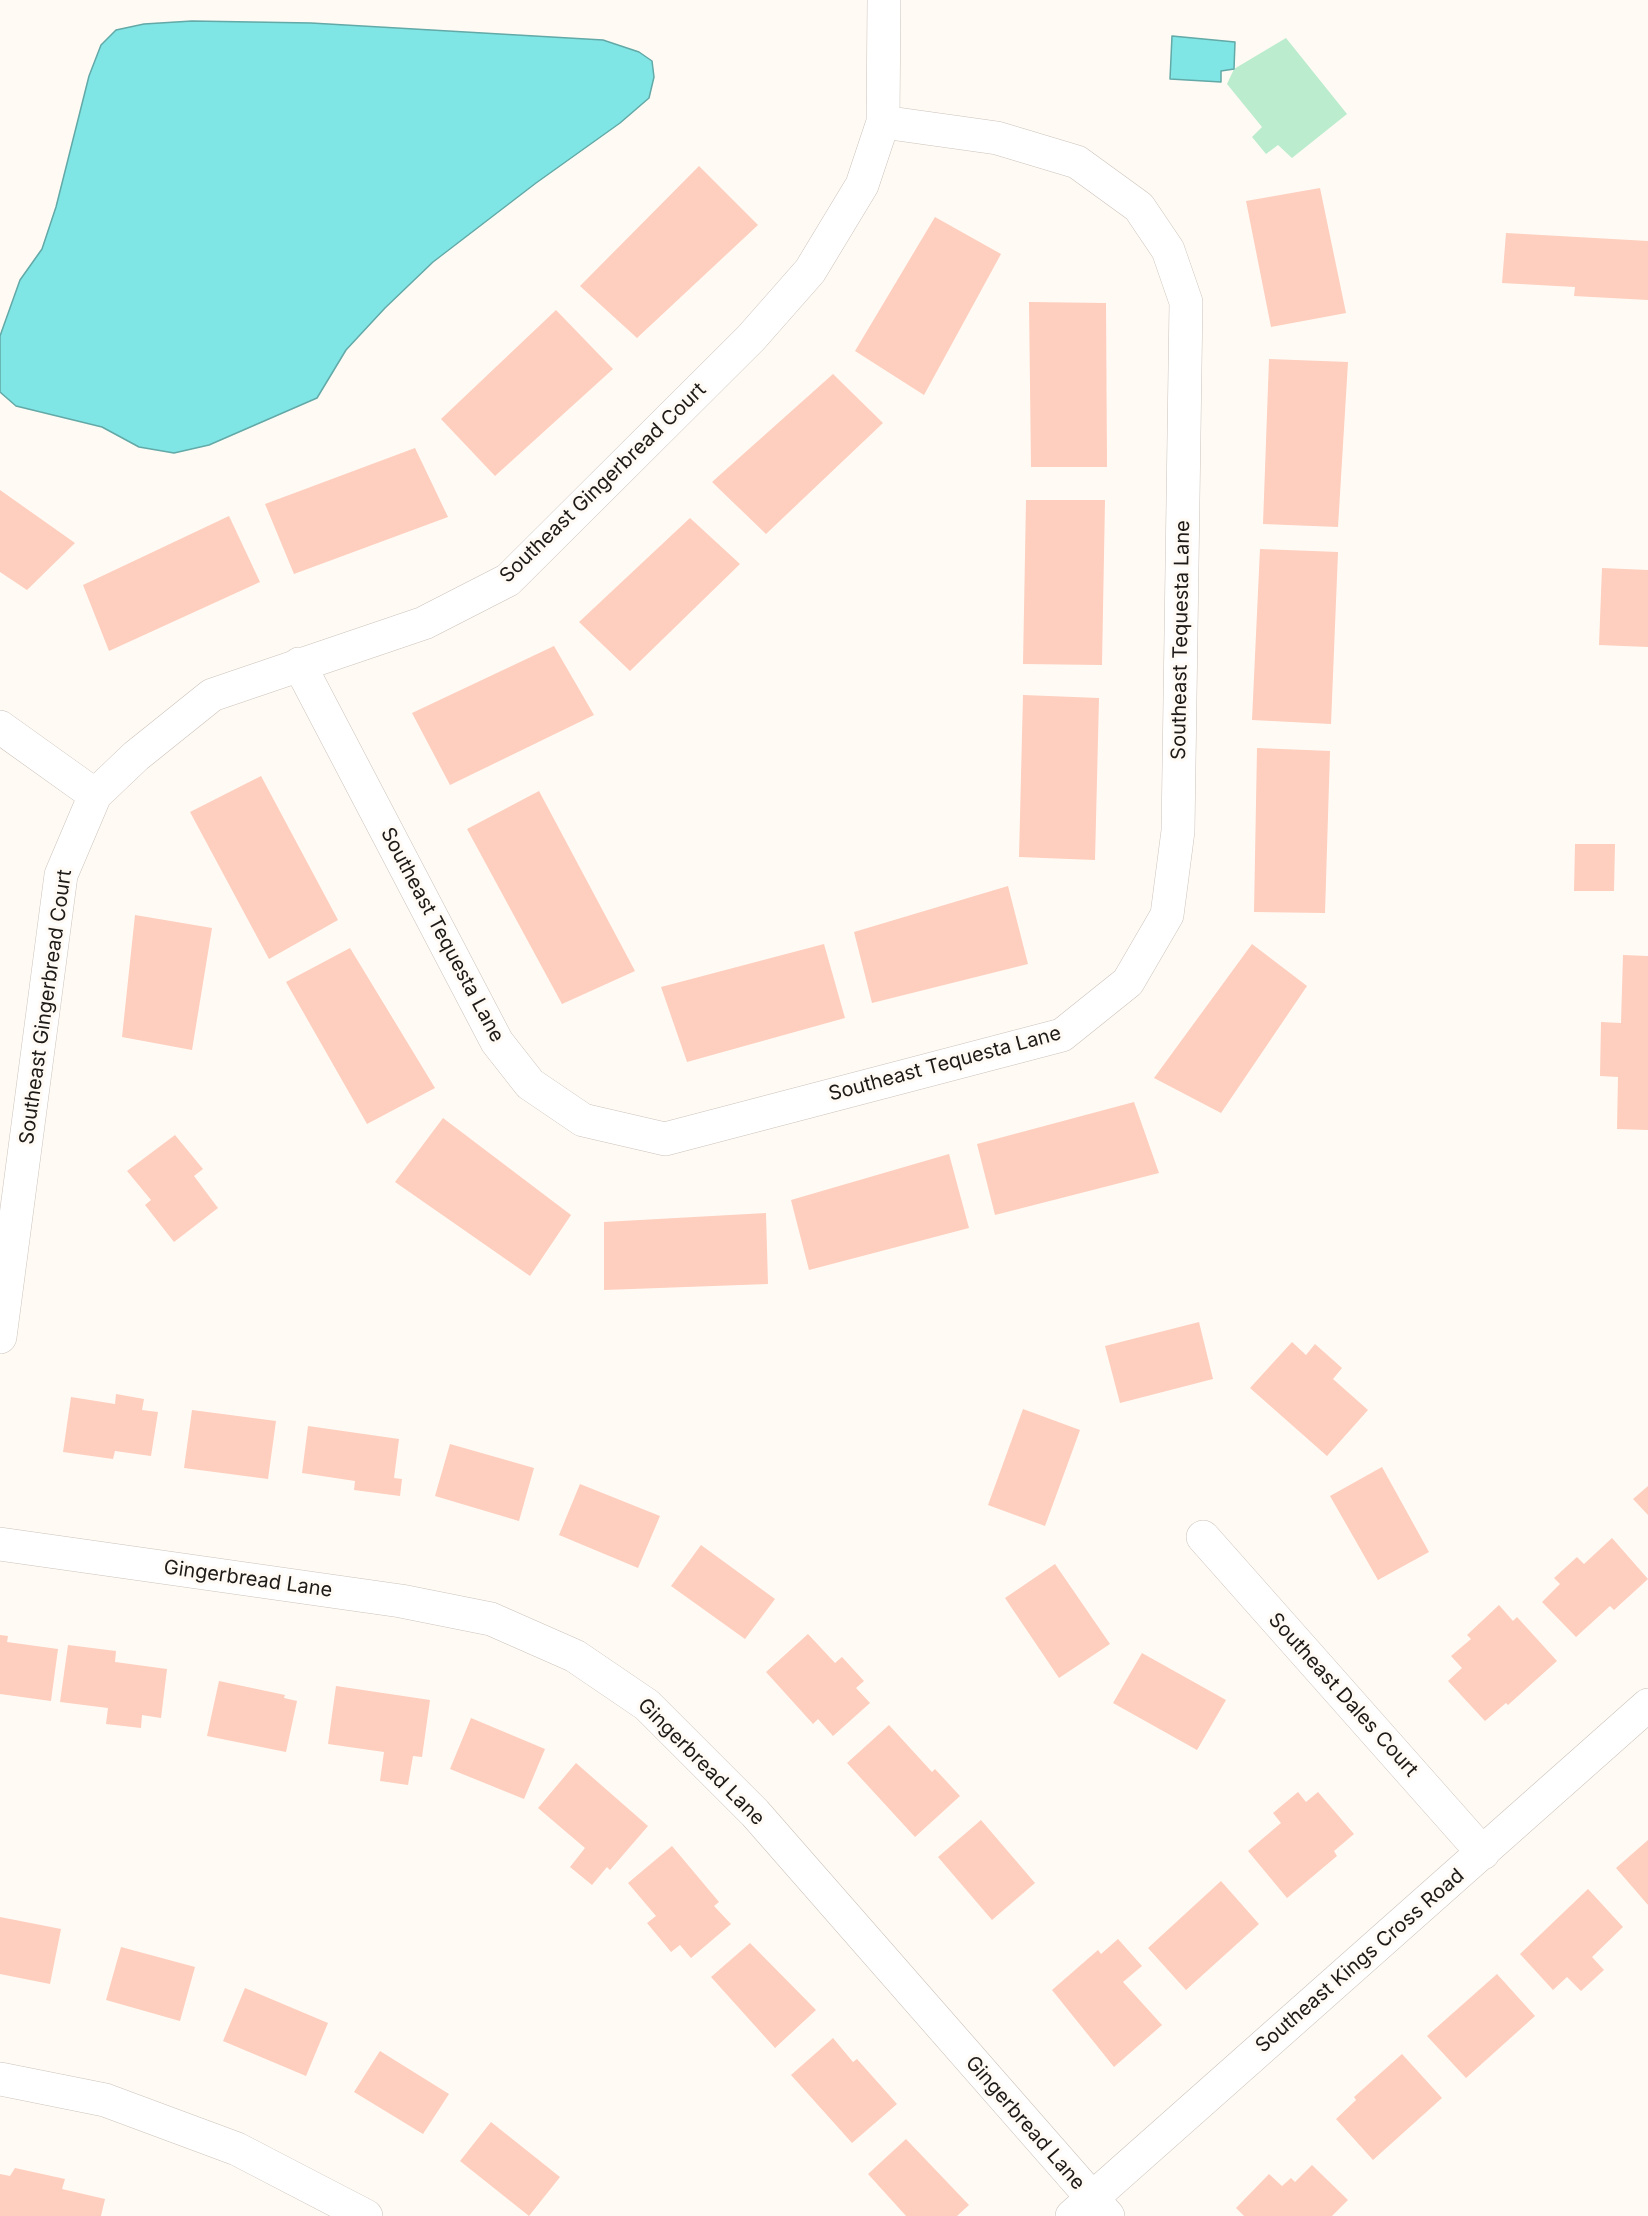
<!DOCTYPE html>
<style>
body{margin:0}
canvas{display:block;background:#fffaf4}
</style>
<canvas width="1648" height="2216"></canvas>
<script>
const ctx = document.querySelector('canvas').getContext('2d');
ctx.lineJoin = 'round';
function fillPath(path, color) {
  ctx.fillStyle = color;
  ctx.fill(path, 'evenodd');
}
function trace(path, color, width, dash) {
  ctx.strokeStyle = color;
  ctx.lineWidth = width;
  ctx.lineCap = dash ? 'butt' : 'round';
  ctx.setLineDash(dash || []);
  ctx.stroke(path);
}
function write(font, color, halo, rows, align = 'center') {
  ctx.font = font + ' Inter,sans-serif';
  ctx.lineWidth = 6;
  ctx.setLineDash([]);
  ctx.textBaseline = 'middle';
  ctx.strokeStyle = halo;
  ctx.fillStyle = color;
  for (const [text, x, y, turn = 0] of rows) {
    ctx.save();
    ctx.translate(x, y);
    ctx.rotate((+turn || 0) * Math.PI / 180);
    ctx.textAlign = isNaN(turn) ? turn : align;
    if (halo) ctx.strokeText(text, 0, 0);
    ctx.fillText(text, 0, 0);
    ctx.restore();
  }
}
fillPath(new Path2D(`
 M 1286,38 L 1347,114 L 1292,158 L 1278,145 L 1266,154 L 1252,137 L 1262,127 L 1227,84 L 1234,69 Z`), '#baeccd');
const water = new Path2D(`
 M 192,21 L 311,23 L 603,40 L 639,52 L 652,61 L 654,77 L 649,98 L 620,123 L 536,183 L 433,262 L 385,308 L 346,350 L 317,398 L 209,445 L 174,453 L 139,447 L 102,427 L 16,406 L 0,392 L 0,336 L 20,280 L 42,249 L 56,207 L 89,76 L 101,45 L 116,30 L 144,24 Z
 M 1172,36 L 1235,42 L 1234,69 L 1221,71 L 1221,82 L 1170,79 Z`);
fillPath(water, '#7fe6e5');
trace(water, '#62a9a7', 1.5);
fillPath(new Path2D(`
 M 699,166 L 758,225 L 637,338 L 580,286 Z
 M 1320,188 L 1346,313 L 1271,327 L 1246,201 Z
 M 935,217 L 1001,254 L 924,395 L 855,351 Z
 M 1506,233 L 1648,241 L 1648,300 L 1574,296 L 1575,287 L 1502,283 Z
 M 1029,302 L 1106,303 L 1107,467 L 1031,467 Z
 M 556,310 L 613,369 L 495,476 L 441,419 Z
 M 1269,359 L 1348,362 L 1338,527 L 1263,524 Z
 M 833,374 L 883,423 L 766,534 L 712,482 Z
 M 415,448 L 448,517 L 294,574 L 265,504 Z
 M 0,490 L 75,543 L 27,590 L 0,572 Z
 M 1026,500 L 1105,500 L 1102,665 L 1023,664 Z
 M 229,516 L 260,582 L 109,651 L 83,585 Z
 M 690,518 L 740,564 L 630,671 L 579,622 Z
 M 1260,549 L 1338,552 L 1331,724 L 1252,720 Z
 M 1602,568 L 1648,570 L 1648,647 L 1599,645 Z
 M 554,646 L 594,715 L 450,785 L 412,713 Z
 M 1023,695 L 1099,698 L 1095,860 L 1019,857 Z
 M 1257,748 L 1330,751 L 1325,913 L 1254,912 Z
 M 261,776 L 338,920 L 269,959 L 190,812 Z
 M 539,791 L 635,971 L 562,1004 L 467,829 Z
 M 1575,844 L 1615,844 L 1614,891 L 1574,891 Z
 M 1008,886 L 1028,964 L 872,1003 L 854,932 Z
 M 135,915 L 212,928 L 192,1050 L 122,1037 Z
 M 824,944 L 845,1018 L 687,1062 L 661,987 Z
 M 1252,944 L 1307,986 L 1221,1113 L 1154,1078 Z
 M 350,948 L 435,1088 L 367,1124 L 286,982 Z
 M 1623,955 L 1648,956 L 1648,1130 L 1617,1129 L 1618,1077 L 1600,1076 L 1601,1022 L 1621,1023 Z
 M 1134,1102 L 1159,1173 L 995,1215 L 977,1144 Z
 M 443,1118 L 571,1215 L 530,1276 L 395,1182 Z
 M 175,1135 L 203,1169 L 194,1176 L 218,1208 L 174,1242 L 145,1205 L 151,1200 L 127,1171 Z
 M 949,1154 L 969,1228 L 809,1270 L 791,1200 Z
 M 766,1213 L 768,1284 L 604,1290 L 604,1222 Z
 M 1199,1322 L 1213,1379 L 1120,1403 L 1105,1346 Z
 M 1292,1342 L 1306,1355 L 1315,1344 L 1342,1368 L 1333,1379 L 1368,1410 L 1327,1456 L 1250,1388 Z
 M 116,1394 L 144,1399 L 142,1410 L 158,1412 L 151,1456 L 115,1451 L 113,1459 L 63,1452 L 71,1397 L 115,1404 Z
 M 1023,1409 L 1080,1430 L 1045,1526 L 988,1505 Z
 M 192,1410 L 276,1421 L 268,1479 L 184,1468 Z
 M 308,1426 L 399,1439 L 394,1478 L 402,1479 L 400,1496 L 354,1490 L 355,1481 L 302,1473 Z
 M 450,1444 L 534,1468 L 519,1521 L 435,1496 Z
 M 1382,1467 L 1429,1552 L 1378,1580 L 1330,1496 Z
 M 580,1484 L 660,1516 L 638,1568 L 559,1535 Z
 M 1648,1486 L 1648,1515 L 1633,1499 Z
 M 1612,1538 L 1648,1579 L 1614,1610 L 1610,1606 L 1576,1637 L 1542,1602 L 1560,1584 L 1554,1578 L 1577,1557 L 1584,1564 Z
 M 701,1545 L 775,1599 L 745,1639 L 671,1586 Z
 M 1055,1564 L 1110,1644 L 1059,1678 L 1005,1598 Z
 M 1499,1605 L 1513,1621 L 1517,1617 L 1557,1661 L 1508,1705 L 1506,1703 L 1485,1721 L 1448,1681 L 1462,1668 L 1451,1656 L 1471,1639 L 1467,1635 Z
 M 808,1634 L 835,1663 L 842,1657 L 864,1681 L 856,1688 L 870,1703 L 833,1736 L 818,1719 L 813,1724 L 766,1672 Z
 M 0,1635 L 8,1636 L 7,1642 L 58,1649 L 51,1701 L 0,1694 Z
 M 68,1645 L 116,1651 L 115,1662 L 167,1669 L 161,1718 L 142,1715 L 141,1728 L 106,1724 L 108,1708 L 60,1702 Z
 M 1142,1653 L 1226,1700 L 1197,1750 L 1113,1703 Z
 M 219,1681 L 285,1695 L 284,1698 L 297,1701 L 286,1752 L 207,1736 Z
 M 336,1686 L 430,1700 L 422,1757 L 413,1756 L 408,1785 L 380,1781 L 384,1752 L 328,1744 Z
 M 471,1718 L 545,1749 L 524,1799 L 450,1769 Z
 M 889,1725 L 932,1772 L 935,1769 L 960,1796 L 915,1837 L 847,1763 Z
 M 576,1763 L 648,1826 L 610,1870 L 607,1867 L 592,1885 L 570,1867 L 585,1848 L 538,1808 Z
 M 1298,1792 L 1306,1802 L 1318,1792 L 1354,1834 L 1334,1851 L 1337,1856 L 1287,1898 L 1248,1851 L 1281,1823 L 1273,1813 Z
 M 981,1820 L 1035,1883 L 992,1920 L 938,1857 Z
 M 1648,1840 L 1648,1905 L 1616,1868 Z
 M 672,1846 L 719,1902 L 714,1906 L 731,1924 L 691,1958 L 680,1945 L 671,1952 L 647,1923 L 656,1916 L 628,1883 Z
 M 1221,1881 L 1259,1924 L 1186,1990 L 1148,1948 Z
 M 1588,1889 L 1623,1927 L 1592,1957 L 1604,1970 L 1581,1991 L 1567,1977 L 1553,1990 L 1520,1954 Z
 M 0,1917 L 61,1929 L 50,1984 L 0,1974 Z
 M 1118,1939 L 1142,1966 L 1123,1982 L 1162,2025 L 1114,2067 L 1052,1990 L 1098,1950 L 1101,1954 Z
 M 750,1943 L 816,2010 L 775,2048 L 711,1977 Z
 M 121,1947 L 195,1967 L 180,2021 L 106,2000 Z
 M 1497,1974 L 1535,2016 L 1466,2078 L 1427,2036 Z
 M 245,1988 L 328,2023 L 306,2076 L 223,2041 Z
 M 833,2038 L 853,2062 L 857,2059 L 897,2104 L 852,2143 L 791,2075 Z
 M 380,2051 L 449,2094 L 423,2134 L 354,2092 Z
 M 1402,2054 L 1442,2098 L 1373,2160 L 1336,2119 L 1356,2100 L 1354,2097 Z
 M 491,2122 L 560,2177 L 529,2216 L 460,2161 Z
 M 906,2139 L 969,2205 L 957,2216 L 906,2216 L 868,2174 Z
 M 1312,2165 L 1348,2200 L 1332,2216 L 1244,2216 L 1236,2208 L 1269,2174 L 1282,2186 L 1291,2178 L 1295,2182 Z
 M 15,2168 L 65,2179 L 62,2189 L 105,2199 L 101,2216 L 0,2216 L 0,2174 L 10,2176 Z`), '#fecfbe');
const street = new Path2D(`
 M 299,664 L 497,1042 L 530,1084 L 583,1120 L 665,1139 L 1062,1035 L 1128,982 L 1167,915 L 1178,831 L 1186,302 L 1168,250 L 1139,207 L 1077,162 L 997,138 L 883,122
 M 0,727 L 95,795
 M 0,1337 L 61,875 L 95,795 L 136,756 L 212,695 L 424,623 L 508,580 L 751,338 L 810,271 L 862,185 L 883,122 L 884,0
 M 1203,1537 L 1483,1853
 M 0,1544 L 401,1601 L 491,1619 L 575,1656 L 647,1705 L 755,1813 L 1108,2216
 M 0,2079 L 105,2100 L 237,2149 L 366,2216
 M 1072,2216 L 1648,1705`);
trace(street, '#ccc3bb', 34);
trace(street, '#fff', 33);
write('20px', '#1d1a17', '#fffaf4', [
 ["Southeast Gingerbread Court",603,483,-44],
 ["Southeast Tequesta Lane",1181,640,-89],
 ["Southeast Tequesta Lane",442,935,62],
 ["Southeast Gingerbread Court",46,1007,-82],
 ["Southeast Tequesta Lane",945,1064,-15],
 ["Gingerbread Lane",248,1579,8],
 ["Southeast Dales Court",1343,1695,48],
 ["Gingerbread Lane",701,1762,45],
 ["Southeast Kings Cross Road",1360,1961,-41],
 ["Gingerbread Lane",1025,2123,49]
]);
</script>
